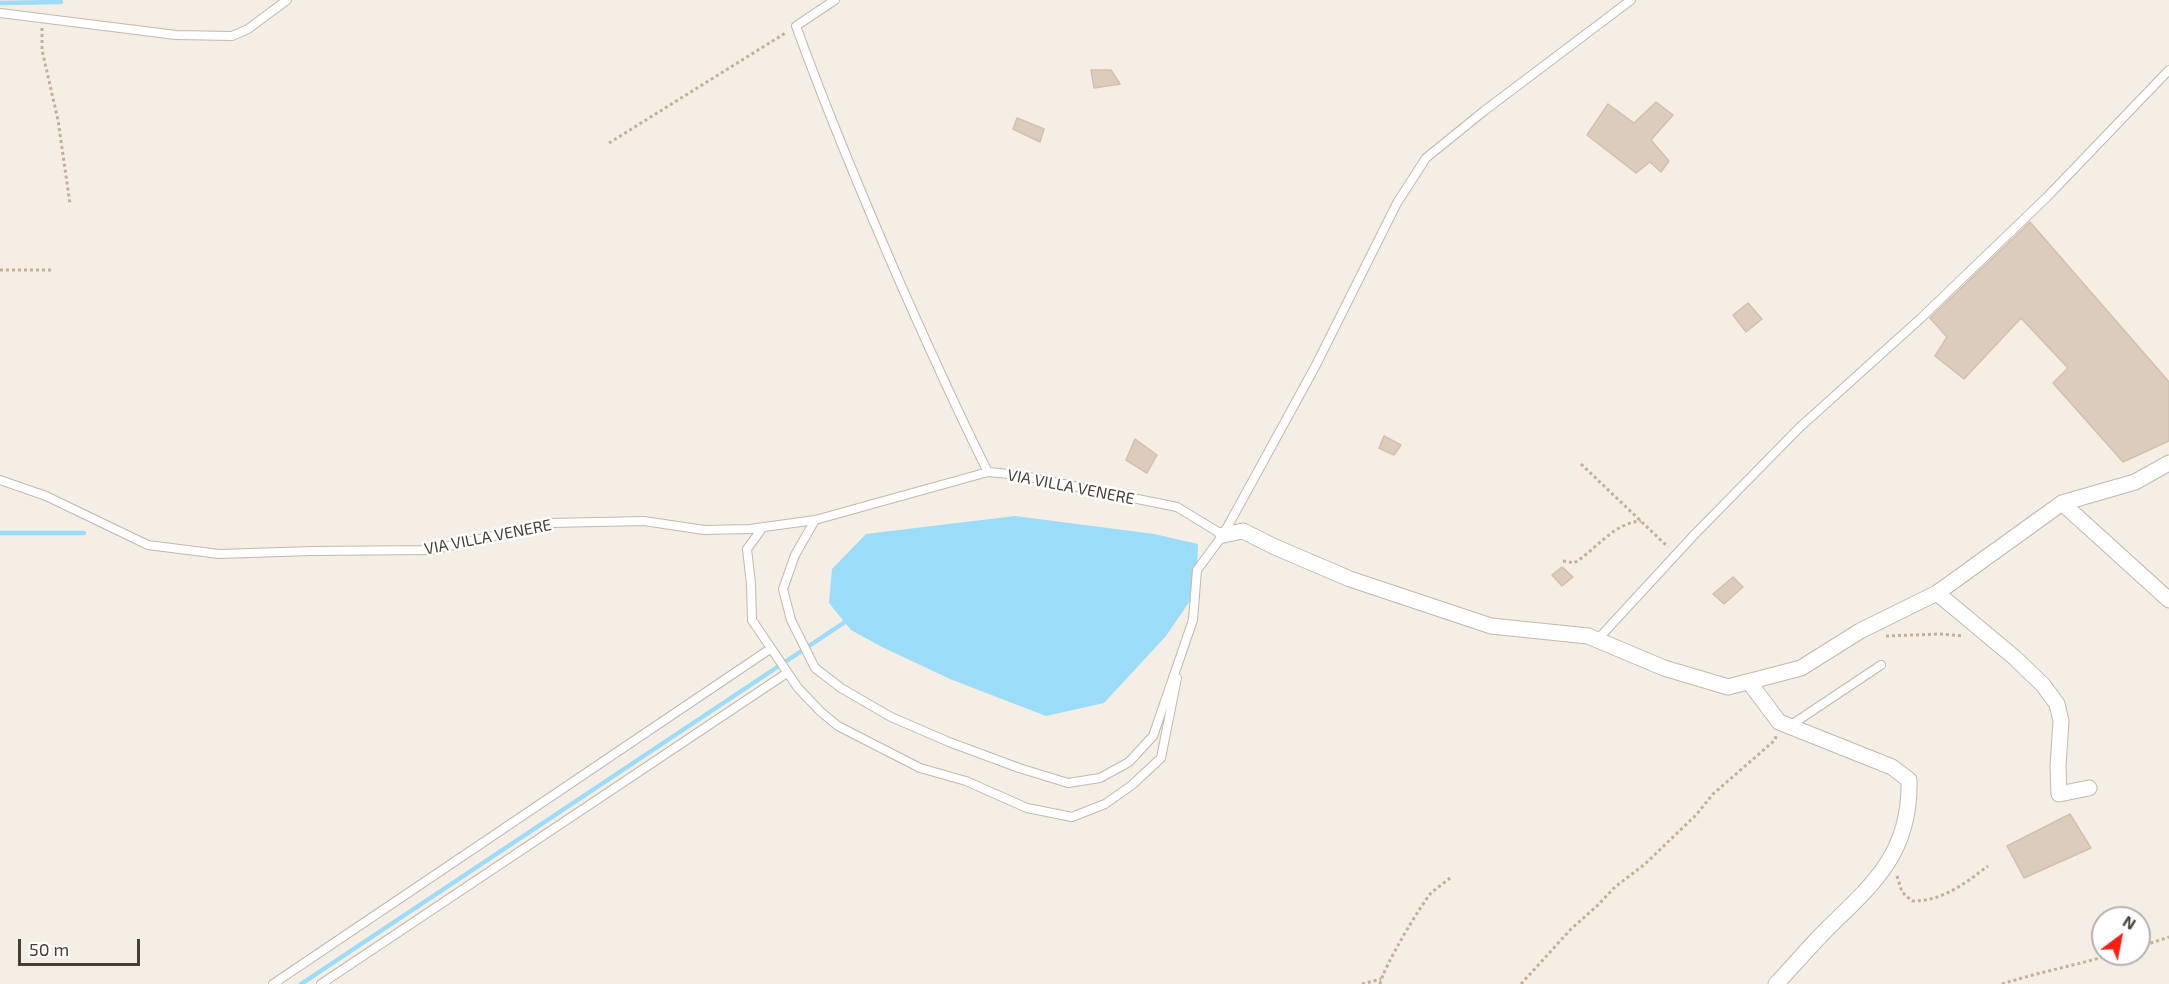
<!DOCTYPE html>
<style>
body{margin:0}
#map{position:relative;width:2169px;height:984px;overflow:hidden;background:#f5eee5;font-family:"Exo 2",sans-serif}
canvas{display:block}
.north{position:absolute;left:2091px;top:906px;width:60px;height:60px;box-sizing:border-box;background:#fff;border:2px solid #b6b2ae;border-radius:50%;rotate:32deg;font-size:16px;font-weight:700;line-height:24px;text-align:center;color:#483e34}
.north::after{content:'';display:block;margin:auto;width:21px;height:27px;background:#ff1d12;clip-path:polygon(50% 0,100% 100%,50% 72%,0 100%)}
.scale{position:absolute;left:18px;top:939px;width:122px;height:27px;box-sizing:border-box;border:3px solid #483e34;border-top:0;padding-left:8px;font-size:18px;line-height:21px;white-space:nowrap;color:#483e34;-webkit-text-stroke:4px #fff;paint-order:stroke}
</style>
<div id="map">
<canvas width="2169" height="984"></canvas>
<div class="north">N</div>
<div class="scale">50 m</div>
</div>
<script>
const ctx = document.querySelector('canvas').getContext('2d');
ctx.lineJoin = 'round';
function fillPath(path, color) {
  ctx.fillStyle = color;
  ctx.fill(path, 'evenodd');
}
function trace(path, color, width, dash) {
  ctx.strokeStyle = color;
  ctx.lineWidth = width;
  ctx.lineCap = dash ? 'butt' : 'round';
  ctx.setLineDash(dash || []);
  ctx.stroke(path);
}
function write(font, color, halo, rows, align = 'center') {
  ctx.font = font + ' "Exo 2",sans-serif';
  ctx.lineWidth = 5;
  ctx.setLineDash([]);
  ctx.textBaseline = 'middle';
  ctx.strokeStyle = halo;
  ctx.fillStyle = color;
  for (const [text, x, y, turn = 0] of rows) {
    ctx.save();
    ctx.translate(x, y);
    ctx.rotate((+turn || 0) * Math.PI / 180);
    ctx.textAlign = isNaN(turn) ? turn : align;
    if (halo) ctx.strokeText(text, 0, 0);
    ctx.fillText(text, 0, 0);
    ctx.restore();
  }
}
fillPath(new Path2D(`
 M 1015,516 L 1154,534 L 1198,544 L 1196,592 L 1166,636 L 1104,703 L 1046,716 L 950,679 L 882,647 L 851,630 L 829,603 L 832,569 L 866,534 Z`), '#9bdcf8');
trace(new Path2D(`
 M 0,3 L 61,2
 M 0,533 L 84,533
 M 301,984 L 845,622`), '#9bdcf8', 4.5);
const building = new Path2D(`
 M 1091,70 L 1111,70 L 1120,84 L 1094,88 Z
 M 1656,102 L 1673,115 L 1651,140 L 1669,161 L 1661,172 L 1650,162 L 1636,173 L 1587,135 L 1608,104 L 1634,123 Z
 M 1017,118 L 1044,129 L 1040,142 L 1013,129 Z
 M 2030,222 L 2169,382 L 2169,441 L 2123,462 L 2053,383 L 2068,368 L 2021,318 L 1964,379 L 1935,356 L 1947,337 L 1930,318 Z
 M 1748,303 L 1762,319 L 1746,332 L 1733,315 Z
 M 1384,436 L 1401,445 L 1394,455 L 1379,448 Z
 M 1135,439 L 1157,455 L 1147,473 L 1126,460 Z
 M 1562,567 L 1573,577 L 1562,586 L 1552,575 Z
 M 1733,577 L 1743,587 L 1724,604 L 1713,594 Z
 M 2070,814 L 2091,848 L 2024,878 L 2007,846 Z`);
fillPath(building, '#dbccbd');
trace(building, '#d3c0ac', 1.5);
const service = new Path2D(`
 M 835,0 L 796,26 C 828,114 864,200 901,285 C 929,348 957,411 988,472
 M 0,13 L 176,35 L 232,36 L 248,29 L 287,0
 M 0,480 L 46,496 L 148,545 L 219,554 L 311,551 L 432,550 L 551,523 L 644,521 L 704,530 L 750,529 L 815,520 L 988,472 L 1019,475 L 1177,507 L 1223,535
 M 815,520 L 795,555 L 783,589 L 791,620 L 815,668 L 841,688 L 891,717 L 949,742 L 1019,768 L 1068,783 L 1100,778 L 1129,762 L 1153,736 L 1193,620 L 1197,570 L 1223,535 L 1316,365 L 1397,203 L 1426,158 L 1484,111 L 1631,0
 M 763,527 L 747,549 L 751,584 L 752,620 L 798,688 L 821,712 L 838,726 L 920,768 L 966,781 L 1027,808 L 1072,817 L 1105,804 L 1132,785 L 1161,758 L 1177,678
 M 1598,639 L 1694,535 L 1799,428 L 1920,319 L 2047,197 L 2169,70
 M 1791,725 L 1881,665
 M 273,984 L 770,649
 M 321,984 L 787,673`);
const minor = new Path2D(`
 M 2062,503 L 2169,600
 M 1223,535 L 1243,531 L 1275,547 L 1350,579 L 1491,626 L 1588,636 L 1664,668 L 1728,687 L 1801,668 L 1860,631 L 1937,593 L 2062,503 L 2135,482 L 2169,463
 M 1937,593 L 2015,658 L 2043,685 L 2057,704 L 2061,721 L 2058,766 L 2059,794 L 2089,788
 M 1749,682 L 1779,722 L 1892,767 L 1909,780 C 1911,850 1876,882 1829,927 C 1811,945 1794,965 1776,984`);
trace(service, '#c4b8aa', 10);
trace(minor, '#c4b8aa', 17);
trace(new Path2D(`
 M 42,28 L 42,50 L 58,120 L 70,204
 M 609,143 L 787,32
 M 0,270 L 52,270
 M 1581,464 L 1668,547
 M 1563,561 L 1574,563 C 1596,550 1613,523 1641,521
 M 1886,636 L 1940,634 L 1963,636
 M 1897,876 L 1902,892 L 1912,901 C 1943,901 1964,884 1988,866
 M 2139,947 L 2169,937
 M 1362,984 L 1381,979
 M 1380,984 C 1383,968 1420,906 1431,893 C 1437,888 1444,883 1450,878
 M 1521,984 L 1571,929 L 1596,907 L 1615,887 L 1645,864 L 1696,815 L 1713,794 L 1775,740 L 1776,736
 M 2002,984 C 2039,972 2077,965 2114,954`), '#c5af96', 3, [3, 3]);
trace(service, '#fff', 8);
trace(minor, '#fff', 15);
write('16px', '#483e34', '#fff', [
 ["VIA VILLA VENERE",1071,487,11],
 ["VIA VILLA VENERE",488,537,-11]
]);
</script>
